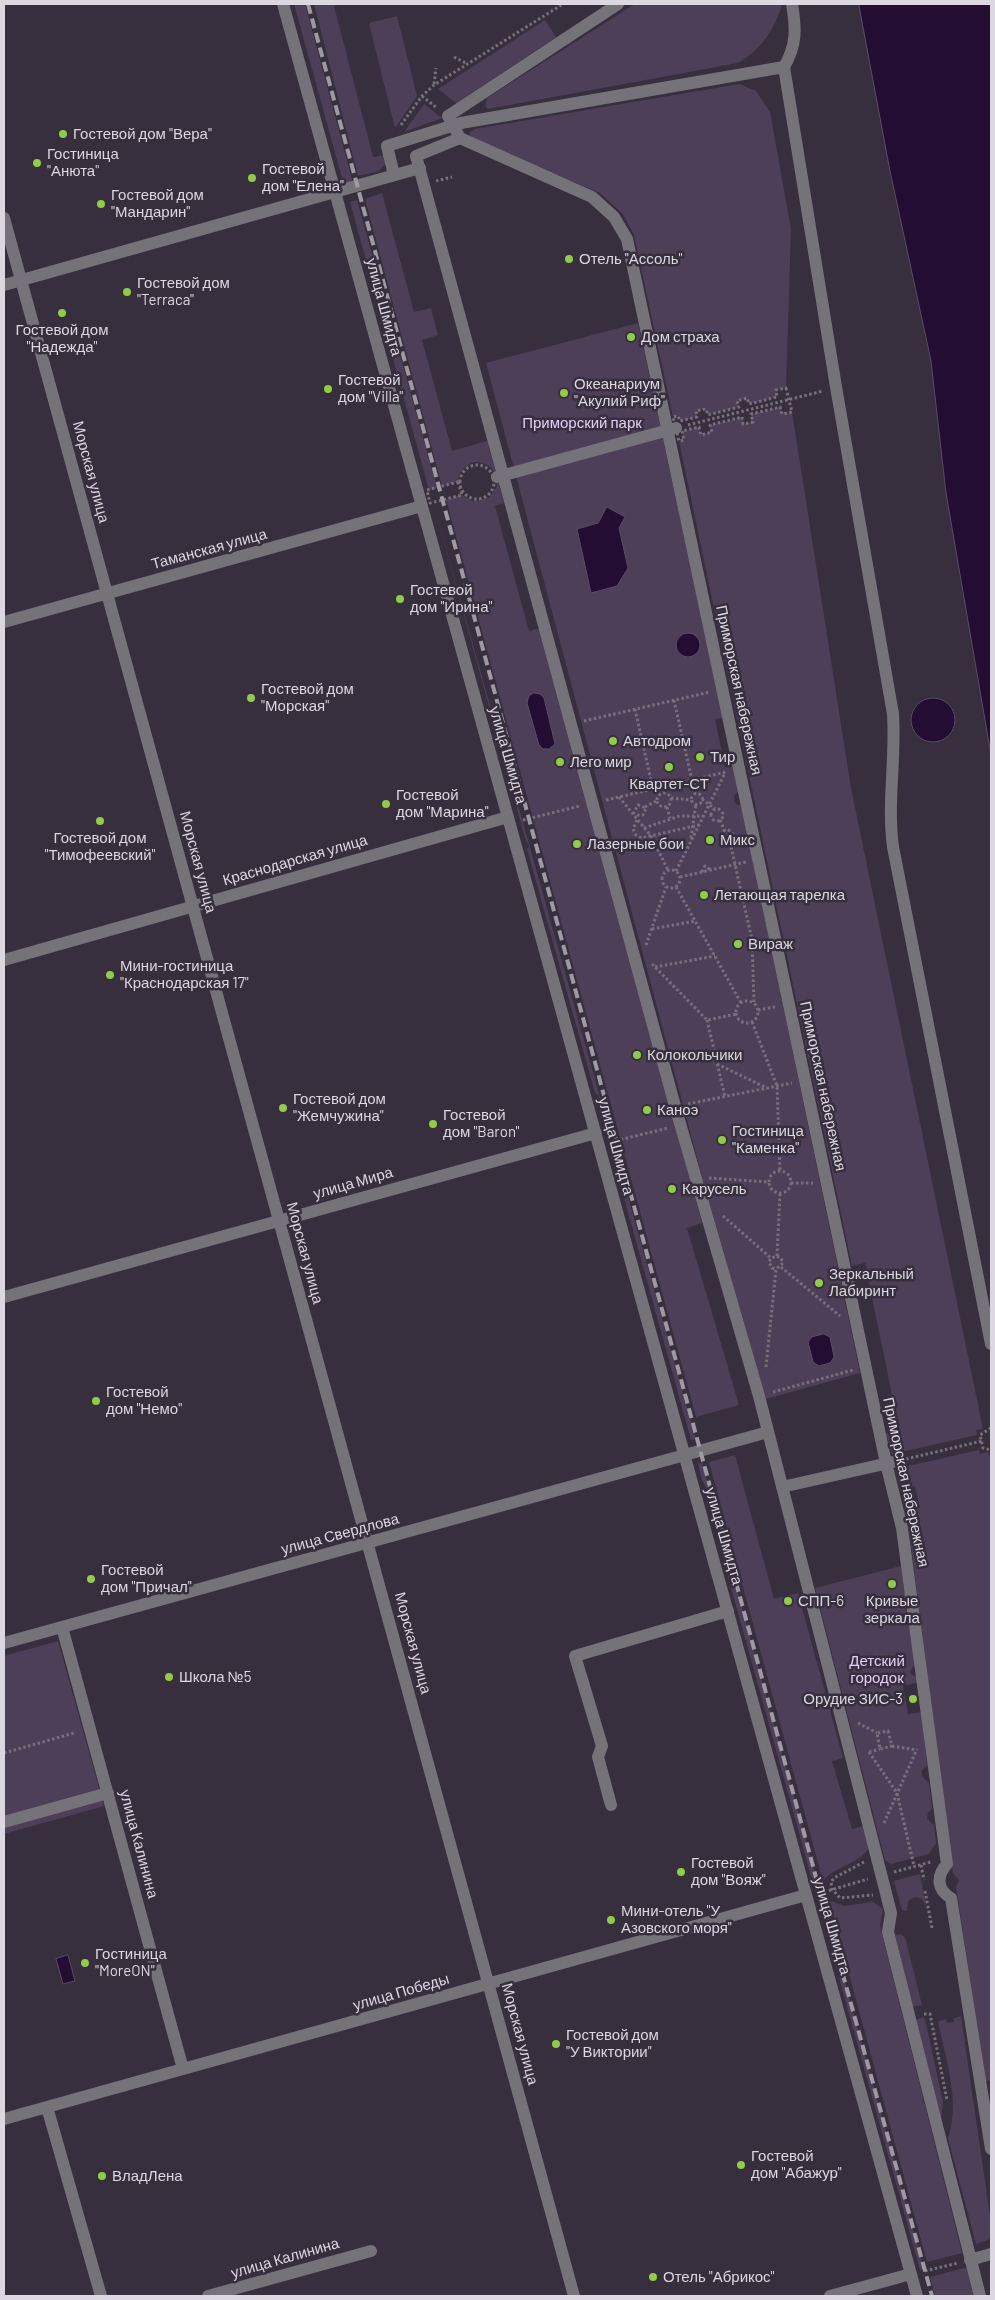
<!DOCTYPE html>
<meta charset="utf-8">
<style>
body{margin:0}
#map{position:relative;width:995px;height:2300px;overflow:hidden;background:#372f3d;font-family:Barlow,sans-serif}
canvas{display:block}
.frame{position:absolute;inset:0;border:5px solid #dcd7e0;pointer-events:none}
</style>
<div id="map">
<canvas width="995" height="2300"></canvas>
<div class="frame"></div>
</div>
<script>
const ctx = document.querySelector('canvas').getContext('2d');
ctx.lineJoin = 'round';
function fillPath(path, color) {
  ctx.fillStyle = color;
  ctx.fill(path, 'evenodd');
}
function trace(path, color, width, dash) {
  ctx.strokeStyle = color;
  ctx.lineWidth = width;
  ctx.lineCap = dash ? 'butt' : 'round';
  ctx.setLineDash(dash || []);
  ctx.stroke(path);
}
function write(font, color, halo, rows, align = 'center') {
  ctx.font = font + ' Barlow,sans-serif';
  ctx.lineWidth = 5;
  ctx.setLineDash([]);
  ctx.textBaseline = 'middle';
  ctx.strokeStyle = halo;
  ctx.fillStyle = color;
  for (const [text, x, y, turn = 0] of rows) {
    ctx.save();
    ctx.translate(x, y);
    ctx.rotate((+turn || 0) * Math.PI / 180);
    ctx.textAlign = isNaN(turn) ? turn : align;
    if (halo) ctx.strokeText(text, 0, 0);
    ctx.fillText(text, 0, 0);
    ctx.restore();
  }
}
fillPath(new Path2D(`
 M 294,4 L 305,4 L 353,183 L 344,185 Z
 M 314,4 L 340,4 L 334,6 L 373,157 L 384,155 L 385,164 L 379,171 L 358,176 Z
 M 635,4 L 782,4 C 775,29 761,50 738,63 L 488,109 L 485,106 L 487,98 Z
 M 397,16 L 417,96 L 395,128 L 369,23 Z
 M 545,20 L 556,37 L 456,103 L 438,89 Z
 M 739,84 L 756,91 L 770,112 L 791,229 L 786,388 L 776,390 L 777,397 L 749,404 L 747,398 L 738,401 L 739,407 L 708,415 L 705,409 L 696,411 L 697,417 L 680,421 L 678,416 L 673,417 L 634,235 L 623,214 L 600,193 L 471,138 L 469,133 L 475,129 Z
 M 424,104 L 442,118 L 404,132 Z
 M 382,193 L 414,312 L 431,308 L 438,335 L 422,340 L 452,451 L 487,441 L 504,503 L 495,506 L 529,631 L 541,628 L 702,1223 L 687,1228 L 739,1405 L 696,1417 L 446,499 L 462,495 L 473,501 L 489,498 L 497,486 C 498,471 489,462 475,462 C 465,465 458,471 458,482 L 442,486 L 365,199 Z
 M 357,200 L 437,488 L 429,490 L 350,202 Z
 M 638,323 L 723,718 L 715,719 L 725,767 L 733,766 L 739,791 L 735,794 L 734,800 L 736,804 L 741,805 L 860,1373 L 766,1399 L 704,1184 L 486,363 Z
 M 780,407 L 782,414 L 792,412 L 851,788 L 983,1429 L 976,1430 L 977,1435 L 892,1454 L 886,1433 L 899,1429 L 865,1263 L 852,1266 L 679,441 L 684,440 L 682,431 L 699,427 L 701,435 L 711,432 L 710,425 L 742,417 L 744,424 L 753,422 L 751,414 Z
 M 433,502 L 696,1439 L 691,1440 L 598,1104 L 599,1096 L 595,1093 L 527,849 L 529,846 L 525,838 Z
 M 979,1450 L 980,1454 L 988,1452 L 991,1458 L 991,2080 L 986,2081 L 956,1887 L 959,1880 L 953,1873 L 909,1530 L 904,1508 L 919,1504 L 915,1486 L 900,1490 L 895,1469 Z
 M 735,1455 L 774,1599 L 798,1593 L 843,1758 L 832,1761 L 852,1829 L 863,1826 L 869,1848 C 858,1865 836,1865 823,1881 L 709,1462 Z
 M 702,1462 L 924,2269 L 920,2270 L 704,1490 L 706,1487 L 702,1480 L 698,1464 Z
 M 901,1566 L 906,1597 L 901,1601 L 901,1605 L 907,1610 L 915,1665 L 911,1669 L 910,1673 L 917,1678 L 917,1683 L 903,1686 L 908,1714 L 922,1712 L 927,1766 L 922,1770 L 922,1776 L 929,1783 L 932,1809 L 928,1813 L 927,1819 L 934,1825 L 936,1843 L 929,1854 L 891,1864 L 885,1860 L 815,1588 Z
 M 58,1641 L 104,1806 L 4,1834 L 4,1656 Z
 M 920,1874 L 926,1907 L 922,1899 L 915,1897 L 908,1901 L 907,1911 L 902,1910 L 894,1881 Z
 M 829,1900 L 844,1906 L 873,1902 L 883,1909 L 880,1926 L 962,2253 L 927,2262 Z
 M 901,1934 L 905,1937 L 922,2005 L 912,2007 L 895,1935 Z
 M 961,2016 L 991,2223 L 990,2239 L 976,2244 L 948,2138 C 961,2101 945,2058 938,2021 L 946,2019 L 947,2023 L 954,2022 L 954,2018 Z
 M 923,2017 L 925,2019 L 943,2102 L 941,2121 L 916,2020 Z
 M 968,2267 L 975,2296 L 935,2296 L 930,2277 Z`), '#4e3f58');
const water = new Path2D(`
 M 859,4 L 991,4 L 991,755 L 946,493 L 931,361 L 890,171 Z
 M 607,507 L 625,517 L 619,528 L 628,568 L 617,586 L 591,593 L 577,529 L 598,523 Z
 M676 645a12 12 0 1 1 24 0a12 12 0 1 1-24 0Z
 M 534,693 L 540,694 L 544,698 L 555,744 L 549,749 L 543,749 L 539,745 L 527,703 L 529,696 Z
 M911 720a22 22 0 1 1 44 0a22 22 0 1 1-44 0Z
 M 824,1334 L 830,1337 L 834,1357 L 830,1363 L 819,1366 L 813,1362 L 808,1342 L 812,1337 Z
 M 68,1955 L 75,1981 L 63,1984 L 56,1959 Z`);
fillPath(water, '#240d33');
trace(water, '#5b4a67', 1);
trace(new Path2D(`
 M 454,57 L 468,64
 M 434,84 L 436,68
 M 422,96 L 437,108
 M 401,125 L 422,96 L 434,85 L 563,4
 M 436,181 L 452,177
 M 786,388 L 792,412 L 782,414 L 780,407 L 751,414 L 753,422 L 743,424 L 742,417 L 710,425 L 712,432 L 701,435 L 699,427 L 682,431 L 684,440 L 679,441 L 673,417 L 678,416 L 680,421 L 697,417 L 696,411 L 706,409 L 708,415 L 739,407 L 737,401 L 747,398 L 749,404 L 777,397 L 776,390 Z
 M 688,425 L 823,391
 M460 482a17 17 0 1 1 34 0a17 17 0 1 1-34 0Z
 M 458,482 L 462,495 L 430,503 L 427,490 Z
 M 674,700 L 695,794
 M 635,709 L 653,789
 M 584,721 L 710,692
 M657 800a7 7 0 1 1 14 0a7 7 0 1 1-14 0Z
 M691.5 799a5.5 5.5 0 1 1 11 0a5.5 5.5 0 1 1-11 0Z
 M 619,797 L 651,836 L 668,870
 M 671,798 L 691,800
 M 702,799 L 715,809
 M 606,800 L 726,772
 M 645,807 L 656,801
 M 667,807 L 670,818
 M711 815a6 6 0 1 1 12 0a6 6 0 1 1-12 0Z
 M 633,814 L 638,805 L 646,808 L 643,815 L 638,815 L 635,813
 M 523,820 L 580,806
 M 637,820 L 633,829 L 636,835 L 641,838 L 699,825
 M 720,820 L 725,831
 M 644,828 L 680,816 L 703,816
 M721 836a6 6 0 1 1 12 0a6 6 0 1 1-12 0Z
 M 691,838 L 696,804
 M 730,842 L 752,940 L 754,1003
 M662 879a9 9 0 1 1 18 0a9 9 0 1 1-18 0Z
 M 676,871 L 725,773
 M 702,872 L 705,866 L 711,870
 M 680,877 L 746,862
 M 676,887 L 741,1003
 M 652,929 L 695,921
 M 646,945 L 666,887
 M 652,964 L 707,1020 L 737,1014
 M 655,967 L 715,956
 M736 1012a11 11 0 1 1 22 0a11 11 0 1 1-22 0Z
 M 758,1010 L 775,1007
 M 707,1020 L 725,1097
 M 752,1022 L 777,1086 L 780,1171
 M 717,1064 L 767,1088
 M 688,1104 L 792,1083
 M 611,1142 L 668,1128
 M769 1182a11 11 0 1 1 22 0a11 11 0 1 1-22 0Z
 M 709,1178 L 769,1182
 M 791,1183 L 813,1183
 M 723,1216 L 771,1258
 M 777,1256 L 780,1193
 M 781,1267 L 840,1316
 M 766,1367 L 776,1269 L 783,1263 L 781,1258 L 777,1256 L 771,1258 L 769,1262 L 772,1268 L 776,1269
 M 773,1392 L 853,1370
 M 991,1428 L 980,1435 L 983,1448 L 991,1450
 M 906,1459 L 982,1441
 M 858,1723 L 877,1733
 M 888,1731 L 892,1746 L 880,1749 L 877,1733 Z
 M 892,1746 L 916,1750
 M 869,1752 L 897,1793 L 914,1866
 M 869,1752 L 880,1749
 M 4,1753 L 74,1733
 M 884,1823 L 917,1749
 M 864,1862 L 834,1878 L 831,1882 L 832,1889 L 840,1898 L 873,1895
 M 921,1865 L 924,1880
 M 894,1872 L 931,1862
 M 925,1891 L 932,1928
 M 824,1892 L 868,1879
 M 924,2014 L 930,2014 L 947,2100
 M 925,2271 L 958,2263`), '#77707c', 3, [2.5, 2.5]);
trace(new Path2D(`
 M 283,4 L 917,2296
 M 618,4 L 448,116 L 460,138 L 592,197 L 614,217 L 627,239 L 886,1463 L 902,1528 L 946,1857 L 947,1864 C 936,1876 937,1890 951,1898 L 991,2149
 M 792,4 C 796,28 797,45 784,67 L 836,387 L 893,714 C 896,759 887,803 893,847 L 991,1344
 M 460,138 L 416,156 L 675,1106 L 759,1396 L 891,1913 L 888,1932 L 980,2296
 M 394,175 L 387,146 L 461,123 L 784,67
 M 4,218 L 574,2296
 M 4,285 L 420,168
 M 497,477 L 676,428
 M 4,622 L 422,506
 M 4,960 L 508,817
 M 4,1297 L 596,1133
 M 782,1487 L 893,1462
 M 62,1627 L 183,2069
 M 4,1643 L 768,1432
 M 611,1805 L 598,1757 L 602,1746 L 575,1656 L 728,1611
 M 4,1822 L 108,1793
 M 47,2107 L 101,2296
 M 4,2119 L 806,1895
 M 970,2260 L 991,2254
 M 208,2296 L 371,2251
 M 830,2296 L 911,2274`), '#76727a', 12);
trace(new Path2D(`
 M 308,4 L 820,1892 L 932,2296`), '#9f99a4', 4, [10, 5]);
for (const [x, y, r, color] of [
 [63,134,5,"#8fcd42"],
 [37,163,5,"#8fcd42"],
 [252,178,5,"#8fcd42"],
 [101,204,5,"#8fcd42"],
 [569,259,5,"#8fcd42"],
 [127,292,5,"#8fcd42"],
 [62,313,5,"#8fcd42"],
 [631,337,5,"#8fcd42"],
 [328,389,5,"#8fcd42"],
 [564,393,5,"#8fcd42"],
 [400,599,5,"#8fcd42"],
 [251,698,5,"#8fcd42"],
 [613,741,5,"#8fcd42"],
 [700,757,5,"#8fcd42"],
 [560,762,5,"#8fcd42"],
 [669,767,5,"#8fcd42"],
 [386,804,5,"#8fcd42"],
 [100,821,5,"#8fcd42"],
 [710,840,5,"#8fcd42"],
 [577,844,5,"#8fcd42"],
 [704,895,5,"#8fcd42"],
 [738,944,5,"#8fcd42"],
 [110,975,5,"#8fcd42"],
 [637,1055,5,"#8fcd42"],
 [283,1108,5,"#8fcd42"],
 [647,1110,5,"#8fcd42"],
 [433,1124,5,"#8fcd42"],
 [722,1140,5,"#8fcd42"],
 [672,1189,5,"#8fcd42"],
 [819,1283,5,"#8fcd42"],
 [96,1401,5,"#8fcd42"],
 [91,1579,5,"#8fcd42"],
 [892,1584,5,"#8fcd42"],
 [788,1601,5,"#8fcd42"],
 [169,1677,5,"#8fcd42"],
 [913,1699,5,"#8fcd42"],
 [681,1872,5,"#8fcd42"],
 [611,1920,5,"#8fcd42"],
 [85,1963,5,"#8fcd42"],
 [556,2044,5,"#8fcd42"],
 [741,2165,5,"#8fcd42"],
 [102,2176,5,"#8fcd42"],
 [653,2277,5,"#8fcd42"]
]) {
  const dot = new Path2D();
  dot.arc(x, y, r, 0, 2 * Math.PI);
  ctx.fillStyle = color;
  ctx.fill(dot);
  trace(dot, '#372f3d', 2);
}
write('15px', '#dcd7e0', '#372f3d', [
 ["Гостевой дом \"Вера\"",73,134],
 ["Гостиница",47,154],
 ["\"Анюта\"",47,171],
 ["Гостевой",262,169],
 ["дом \"Елена\"",262,186],
 ["Гостевой дом",111,195],
 ["\"Мандарин\"",111,212],
 ["Отель \"Ассоль\"",579,259],
 ["Гостевой дом",137,283],
 ["\"Terraca\"",137,300],
 ["Гостевой дом",62,330,"center"],
 ["\"Надежда\"",62,347,"center"],
 ["Дом страха",641,337],
 ["Гостевой",338,380],
 ["дом \"Villa\"",338,397],
 ["Океанариум",574,384],
 ["\"Акулий Риф\"",574,401],
 ["Гостевой",410,590],
 ["дом \"Ирина\"",410,607],
 ["Гостевой дом",261,689],
 ["\"Морская\"",261,706],
 ["Автодром",623,741],
 ["Тир",710,757],
 ["Лего мир",570,762],
 ["Квартет-СТ",669,784,"center"],
 ["Гостевой",396,795],
 ["дом \"Марина\"",396,812],
 ["Гостевой дом",100,838,"center"],
 ["\"Тимофеевский\"",100,855,"center"],
 ["Микс",720,840],
 ["Лазерные бои",587,844],
 ["Летающая тарелка",714,895],
 ["Вираж",748,944],
 ["Мини-гостиница",120,966],
 ["\"Краснодарская 17\"",120,983],
 ["Колокольчики",647,1055],
 ["Гостевой дом",293,1099],
 ["\"Жемчужина\"",293,1116],
 ["Каноэ",657,1110],
 ["Гостевой",443,1115],
 ["дом \"Baron\"",443,1132],
 ["Гостиница",732,1131],
 ["\"Каменка\"",732,1148],
 ["Карусель",682,1189],
 ["Зеркальный",829,1274],
 ["Лабиринт",829,1291],
 ["Гостевой",106,1392],
 ["дом \"Немо\"",106,1409],
 ["Гостевой",101,1570],
 ["дом \"Причал\"",101,1587],
 ["СПП-6",798,1601],
 ["Кривые",892,1601,"center"],
 ["зеркала",892,1618,"center"],
 ["Школа №5",179,1677],
 ["Орудие ЗИС-3",903,1699,"right"],
 ["Гостевой",691,1863],
 ["дом \"Вояж\"",691,1880],
 ["Мини-отель \"У",621,1911],
 ["Азовского моря\"",621,1928],
 ["Гостиница",95,1954],
 ["\"MoreON\"",95,1971],
 ["Гостевой дом",566,2035],
 ["\"У Виктории\"",566,2052],
 ["Гостевой",751,2156],
 ["дом \"Абажур\"",751,2173],
 ["ВладЛена",112,2176],
 ["Отель \"Абрикос\"",663,2277]
], 'left');
write('15px', '#dcd7e0', '#372f3d', [
 ["улица Шмидта",384,307,75],
 ["Морская улица",91,472,75],
 ["Таманская улица",209,549,-15],
 ["Приморская набережная",739,690,78],
 ["улица Шмидта",508,755,74],
 ["Краснодарская улица",295,860,-16],
 ["Морская улица",198,862,75],
 ["Приморская набережная",823,1086,78],
 ["улица Шмидта",616,1146,75],
 ["улица Мира",353,1183,-16],
 ["Морская улица",305,1253,75],
 ["Приморская набережная",906,1482,78],
 ["улица Свердлова",340,1534,-15],
 ["улица Шмидта",724,1536,74],
 ["Морская улица",413,1643,75],
 ["улица Калинина",139,1844,75],
 ["улица Шмидта",832,1926,74],
 ["улица Победы",401,1992,-16],
 ["Морская улица",520,2034,75],
 ["улица Калинина",285,2258,-16]
]);
write('15px', '#e5cdf7', '#372f3d', [
 ["Приморский парк",582,423],
 ["Детский",877,1661],
 ["городок",877,1678]
]);
</script>
